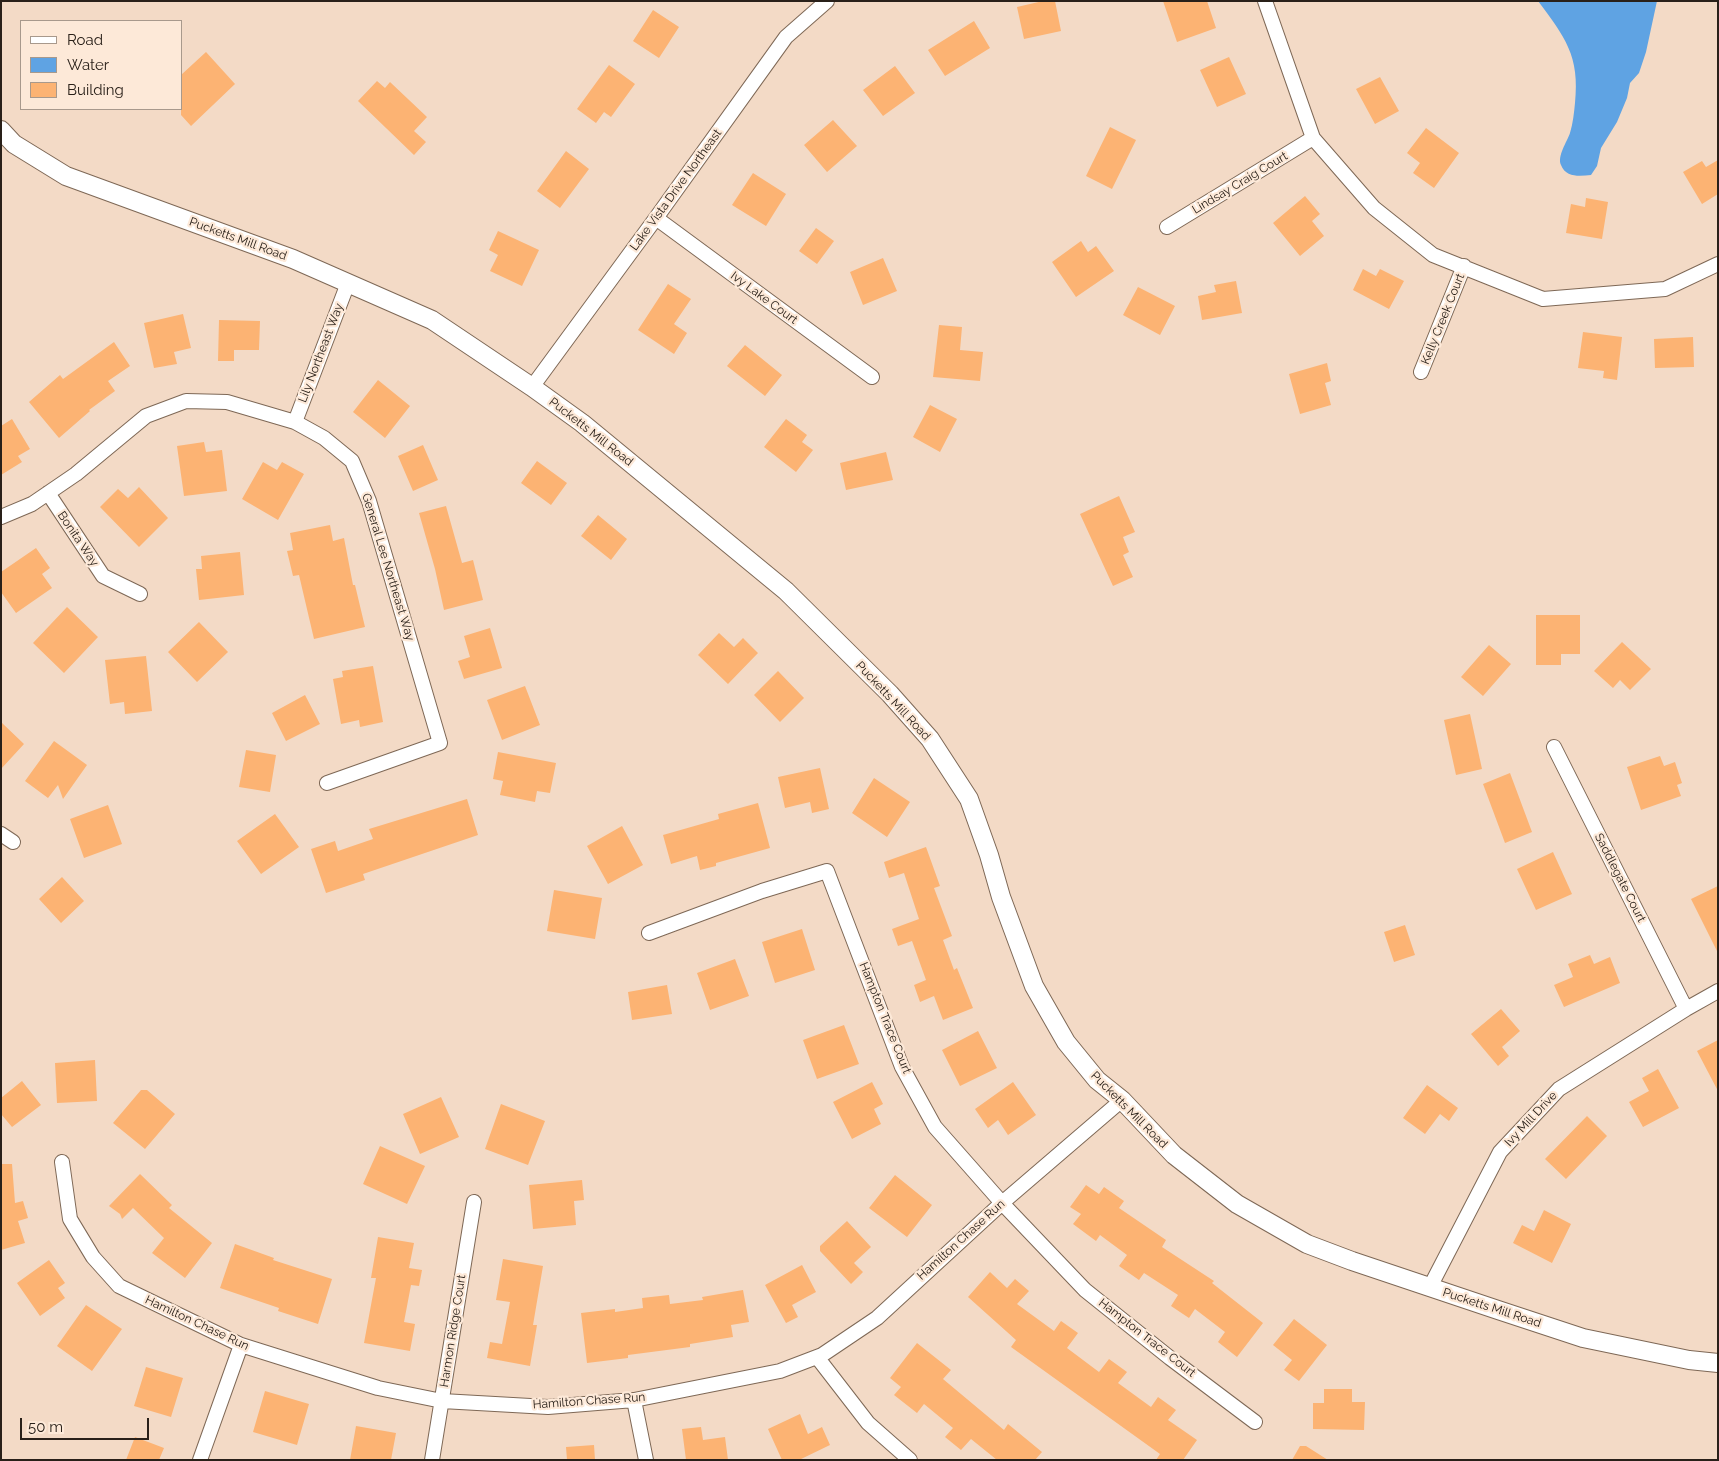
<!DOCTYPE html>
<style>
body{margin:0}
#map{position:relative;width:1719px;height:1461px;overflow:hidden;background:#f3dac6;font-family:Raleway,sans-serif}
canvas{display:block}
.frame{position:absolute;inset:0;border:2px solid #292019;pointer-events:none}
.legend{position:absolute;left:20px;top:20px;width:162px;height:90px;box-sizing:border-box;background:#fde9d8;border:1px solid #a8998c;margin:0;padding:6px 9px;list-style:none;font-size:15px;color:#292019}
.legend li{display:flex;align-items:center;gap:10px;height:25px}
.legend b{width:25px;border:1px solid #a8998c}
.scale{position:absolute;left:20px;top:1418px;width:129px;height:22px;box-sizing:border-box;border:2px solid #292019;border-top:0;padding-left:6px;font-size:15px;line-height:18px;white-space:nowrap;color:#292019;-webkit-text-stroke:4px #fde9d8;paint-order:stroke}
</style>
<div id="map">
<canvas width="1719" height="1461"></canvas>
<div class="frame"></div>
<ul class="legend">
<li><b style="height:6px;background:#fff"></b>Road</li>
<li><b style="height:14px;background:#5fa3e3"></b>Water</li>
<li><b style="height:14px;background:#fcb373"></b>Building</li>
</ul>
<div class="scale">50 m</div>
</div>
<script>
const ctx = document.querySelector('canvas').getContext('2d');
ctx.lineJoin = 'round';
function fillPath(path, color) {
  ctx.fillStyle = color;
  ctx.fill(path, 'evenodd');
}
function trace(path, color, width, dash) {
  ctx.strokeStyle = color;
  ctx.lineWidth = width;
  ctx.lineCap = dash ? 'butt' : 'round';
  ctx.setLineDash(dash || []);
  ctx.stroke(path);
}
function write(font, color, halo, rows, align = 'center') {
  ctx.font = font + ' Raleway,sans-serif';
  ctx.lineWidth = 4.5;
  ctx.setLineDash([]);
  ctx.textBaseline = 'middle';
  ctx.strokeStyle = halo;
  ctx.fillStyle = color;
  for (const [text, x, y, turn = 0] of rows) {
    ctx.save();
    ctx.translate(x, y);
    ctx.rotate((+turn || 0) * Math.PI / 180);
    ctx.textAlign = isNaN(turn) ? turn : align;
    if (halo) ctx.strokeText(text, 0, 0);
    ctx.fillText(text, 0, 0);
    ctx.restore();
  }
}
fillPath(new Path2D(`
 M 1538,1 L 1657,1 L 1646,52 L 1639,73 L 1630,83 L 1627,98 L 1617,122 L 1601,148 L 1597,166 L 1591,175 C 1580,176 1566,178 1561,165 C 1557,156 1567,142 1570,133 C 1573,123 1574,113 1575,103 C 1580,56 1565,37 1538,1 Z`), '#5fa3e3');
fillPath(new Path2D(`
 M 1043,1 L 1055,1 L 1061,31 L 1024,39 L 1017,7 Z
 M 1163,1 L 1207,1 L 1216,28 L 1177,42 Z
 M 653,10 L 679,27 L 659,58 L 633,41 Z
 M 974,21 L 990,48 L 945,76 L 928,50 Z
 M 206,52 L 235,84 L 191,126 L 181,115 L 181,75 Z
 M 1229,57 L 1246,94 L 1217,107 L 1200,70 Z
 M 609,65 L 635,84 L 611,117 L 604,112 L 596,123 L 577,109 Z
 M 895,66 L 915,93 L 883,116 L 863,90 Z
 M 1380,77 L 1399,111 L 1375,124 L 1356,89 Z
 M 377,81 L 385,88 L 390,82 L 427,117 L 414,131 L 426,142 L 414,155 L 358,101 Z
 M 833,120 L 857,146 L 827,172 L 804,145 Z
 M 1110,127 L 1136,140 L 1112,189 L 1086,176 Z
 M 1426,128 L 1459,153 L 1434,188 L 1413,173 L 1420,163 L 1407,153 Z
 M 566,151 L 589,169 L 560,208 L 537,191 Z
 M 1718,160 L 1718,194 L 1702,204 L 1683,172 L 1702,161 L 1706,167 Z
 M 753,173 L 786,194 L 766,226 L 732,205 Z
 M 1305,196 L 1320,214 L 1312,221 L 1324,236 L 1300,256 L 1273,223 Z
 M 1586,198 L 1608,202 L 1602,239 L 1566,233 L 1571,204 L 1585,207 Z
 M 816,228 L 834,241 L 817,264 L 799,251 Z
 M 498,231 L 539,250 L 522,286 L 490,271 L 498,255 L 489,250 Z
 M 1081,241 L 1088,252 L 1096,246 L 1114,271 L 1076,297 L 1052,262 Z
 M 883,258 L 897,291 L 863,305 L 850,272 Z
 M 1363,269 L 1376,276 L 1380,269 L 1404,281 L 1389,309 L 1353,290 Z
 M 1236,281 L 1242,313 L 1202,320 L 1198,296 L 1216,292 L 1214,285 Z
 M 668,284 L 691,299 L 674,324 L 687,333 L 674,354 L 638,330 Z
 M 1138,287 L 1175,306 L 1160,335 L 1123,315 Z
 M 183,314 L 191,348 L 174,352 L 177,364 L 154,368 L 144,323 Z
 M 219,320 L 260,321 L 259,350 L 234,350 L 234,361 L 218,361 Z
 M 939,325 L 962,327 L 960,350 L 983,352 L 980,381 L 933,377 Z
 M 1583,332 L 1622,337 L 1617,380 L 1603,378 L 1604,371 L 1578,368 Z
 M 1693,337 L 1694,367 L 1655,368 L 1654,339 Z
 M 114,342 L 130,366 L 108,381 L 115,391 L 89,410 L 90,411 L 59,438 L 29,402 L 60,375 L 63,379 Z
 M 745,345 L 782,375 L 765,396 L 727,366 Z
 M 1327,363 L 1331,381 L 1325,383 L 1331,405 L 1300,414 L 1289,374 Z
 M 378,380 L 410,406 L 385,438 L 353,412 Z
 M 930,405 L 957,419 L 940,452 L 913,437 Z
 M 12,419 L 30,449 L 18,456 L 22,462 L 1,475 L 1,426 Z
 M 786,419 L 807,435 L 802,442 L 813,450 L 796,472 L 764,447 Z
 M 204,442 L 206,452 L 222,450 L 227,491 L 184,496 L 177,446 Z
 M 423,445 L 438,480 L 413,491 L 398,456 Z
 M 886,452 L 893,480 L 846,490 L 840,463 Z
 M 537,461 L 567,483 L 551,505 L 521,483 Z
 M 263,462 L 277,470 L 282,462 L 304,474 L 278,520 L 242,499 Z
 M 139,487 L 168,518 L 139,547 L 100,507 L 118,489 L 128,498 Z
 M 1119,496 L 1135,532 L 1123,537 L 1129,552 L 1123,555 L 1133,577 L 1113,586 L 1080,514 Z
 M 446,506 L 462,563 L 473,560 L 483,600 L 444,610 L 435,569 L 419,513 Z
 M 598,515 L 627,539 L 611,560 L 581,536 Z
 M 330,525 L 333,541 L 344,538 L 353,585 L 355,585 L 365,627 L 314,639 L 299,575 L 293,576 L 287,551 L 293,550 L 290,533 Z
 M 36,548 L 50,568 L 42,574 L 52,588 L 16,613 L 1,592 L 1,572 Z
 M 240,552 L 244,595 L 199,600 L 196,569 L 202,569 L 201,556 Z
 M 67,607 L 98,637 L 64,673 L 33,643 Z
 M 1536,615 L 1580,615 L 1580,654 L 1561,654 L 1561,665 L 1536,665 Z
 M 199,622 L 228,652 L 197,682 L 168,652 Z
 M 490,628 L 502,668 L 464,679 L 458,661 L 470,657 L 464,636 Z
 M 719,633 L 734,647 L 743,638 L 758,653 L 728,684 L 698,655 Z
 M 1622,642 L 1651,669 L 1630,690 L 1620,680 L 1613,688 L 1594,671 Z
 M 1489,645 L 1511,664 L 1483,696 L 1461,677 Z
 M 146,656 L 152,711 L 125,714 L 124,702 L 110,704 L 105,660 Z
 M 373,666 L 383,722 L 360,727 L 359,720 L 341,724 L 333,679 L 343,677 L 342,671 Z
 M 778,671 L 804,698 L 780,722 L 754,695 Z
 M 525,686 L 540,725 L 502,740 L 487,700 Z
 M 305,695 L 320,724 L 286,741 L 272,713 Z
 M 1470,714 L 1482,769 L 1456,775 L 1444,720 Z
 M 1,722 L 24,744 L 1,769 Z
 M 54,741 L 87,765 L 63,799 L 58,785 L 48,798 L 25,781 Z
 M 246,750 L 276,755 L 270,792 L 239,787 Z
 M 498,752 L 556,763 L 550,793 L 537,791 L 535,802 L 500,795 L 503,781 L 493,779 Z
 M 1660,756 L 1664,766 L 1675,762 L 1682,783 L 1677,785 L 1681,796 L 1641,810 L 1627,767 Z
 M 820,768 L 829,809 L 812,813 L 810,802 L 785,808 L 778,777 Z
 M 1510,773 L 1532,832 L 1505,843 L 1483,784 Z
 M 874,778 L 910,802 L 887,837 L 852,813 Z
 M 467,799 L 478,835 L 363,874 L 365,880 L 326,893 L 311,849 L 335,841 L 338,851 L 373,839 L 369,829 Z
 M 758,803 L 770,848 L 716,863 L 716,866 L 700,870 L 697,856 L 671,864 L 663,835 L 719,819 L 718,814 Z
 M 108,805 L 122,844 L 84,858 L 70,819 Z
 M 275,814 L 299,847 L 261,874 L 237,841 Z
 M 622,826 L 643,865 L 608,884 L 587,846 Z
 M 926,847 L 940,886 L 934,888 L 952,936 L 943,940 L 954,970 L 957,968 L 973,1008 L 943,1020 L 934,996 L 920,1002 L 914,985 L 926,980 L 912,941 L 898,946 L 892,929 L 919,919 L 904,873 L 889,878 L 884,862 Z
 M 1553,852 L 1572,894 L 1536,910 L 1517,869 Z
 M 62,877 L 84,901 L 61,923 L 39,899 Z
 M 1718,886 L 1718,953 L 1691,899 Z
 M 554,890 L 602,898 L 595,939 L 547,931 Z
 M 1405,925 L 1415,955 L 1394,962 L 1384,932 Z
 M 802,929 L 815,970 L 775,983 L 762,942 Z
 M 1590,955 L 1594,964 L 1610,957 L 1620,983 L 1564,1007 L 1554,985 L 1573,977 L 1568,964 Z
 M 735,959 L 749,996 L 710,1010 L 697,973 Z
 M 667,985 L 672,1014 L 632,1020 L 628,992 Z
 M 1501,1009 L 1520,1031 L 1502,1047 L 1509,1056 L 1498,1066 L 1471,1034 Z
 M 844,1025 L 859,1064 L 817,1079 L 803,1040 Z
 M 978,1031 L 997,1068 L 960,1086 L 942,1050 Z
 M 1718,1040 L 1718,1091 L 1697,1051 Z
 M 95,1060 L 97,1101 L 57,1103 L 55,1063 Z
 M 1658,1069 L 1679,1108 L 1643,1127 L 1629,1102 L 1649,1091 L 1642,1078 Z
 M 22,1081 L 41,1105 L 12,1127 L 1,1114 L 1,1098 Z
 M 872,1082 L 883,1104 L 874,1109 L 881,1124 L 852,1139 L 833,1102 Z
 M 1013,1082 L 1036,1115 L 1008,1135 L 998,1120 L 988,1128 L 975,1109 Z
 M 1427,1085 L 1458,1108 L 1449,1121 L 1440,1114 L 1425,1134 L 1403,1118 Z
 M 141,1090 L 147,1090 L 175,1114 L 145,1149 L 113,1123 Z
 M 441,1097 L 459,1137 L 420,1154 L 403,1114 Z
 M 501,1104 L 545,1121 L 528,1165 L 485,1149 Z
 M 1587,1116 L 1607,1136 L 1566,1179 L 1545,1159 Z
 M 380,1146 L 425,1166 L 407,1204 L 363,1184 Z
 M 1,1164 L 12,1164 L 15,1203 L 23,1201 L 28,1218 L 18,1221 L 25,1243 L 1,1250 Z
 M 140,1174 L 172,1205 L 169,1208 L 212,1243 L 185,1278 L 152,1253 L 164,1238 L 133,1208 L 122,1219 L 120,1214 L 109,1206 Z
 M 895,1175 L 932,1205 L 907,1237 L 869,1208 Z
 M 582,1180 L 584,1200 L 574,1201 L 576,1225 L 533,1229 L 529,1185 Z
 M 1086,1185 L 1099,1194 L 1104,1187 L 1124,1201 L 1119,1208 L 1166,1240 L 1162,1247 L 1214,1281 L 1212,1283 L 1263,1323 L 1237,1357 L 1218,1342 L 1225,1332 L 1195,1309 L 1189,1318 L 1171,1306 L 1178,1295 L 1144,1273 L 1139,1280 L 1119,1266 L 1127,1255 L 1100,1235 L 1096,1241 L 1073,1224 L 1081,1214 L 1070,1207 Z
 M 1544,1210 L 1571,1224 L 1552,1263 L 1513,1243 L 1522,1225 L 1534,1231 Z
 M 847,1221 L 871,1247 L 854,1263 L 863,1272 L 851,1284 L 820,1251 L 820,1246 Z
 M 378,1237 L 414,1243 L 409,1268 L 422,1270 L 419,1286 L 411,1285 L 404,1322 L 415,1324 L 410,1351 L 364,1343 L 376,1278 L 371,1278 Z
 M 235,1244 L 274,1258 L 273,1260 L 332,1279 L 318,1324 L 278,1311 L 279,1308 L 220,1288 Z
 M 503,1259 L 543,1266 L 533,1325 L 537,1325 L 530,1366 L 487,1358 L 490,1342 L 502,1344 L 510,1302 L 496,1300 Z
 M 49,1260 L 65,1283 L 58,1288 L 65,1298 L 40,1316 L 17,1283 Z
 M 802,1265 L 816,1292 L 792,1305 L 798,1317 L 786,1323 L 765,1285 Z
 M 990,1272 L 1007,1288 L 1015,1279 L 1029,1291 L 1017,1304 L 1054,1331 L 1061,1321 L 1078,1333 L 1067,1348 L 1099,1372 L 1109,1359 L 1127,1372 L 1118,1383 L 1151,1407 L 1158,1397 L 1176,1410 L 1168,1420 L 1197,1440 L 1183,1460 L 1156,1460 L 1160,1454 L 1011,1347 L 1016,1340 L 968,1297 Z
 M 743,1290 L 749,1322 L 731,1325 L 733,1337 L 690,1344 L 690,1347 L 628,1355 L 628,1358 L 587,1363 L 581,1313 L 615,1309 L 615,1312 L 643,1308 L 642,1298 L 669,1295 L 670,1304 L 703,1300 L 702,1297 Z
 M 86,1305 L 122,1329 L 92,1371 L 57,1346 Z
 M 1294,1319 L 1327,1345 L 1299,1381 L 1284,1370 L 1292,1360 L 1273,1345 Z
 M 917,1343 L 951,1370 L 943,1379 L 1004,1430 L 1008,1424 L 1042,1452 L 1035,1460 L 997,1460 L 971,1439 L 961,1450 L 945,1437 L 953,1428 L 924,1404 L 917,1413 L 894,1395 L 901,1387 L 890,1378 Z
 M 146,1367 L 183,1378 L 171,1417 L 134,1406 Z
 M 1324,1389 L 1352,1389 L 1352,1402 L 1365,1402 L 1364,1430 L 1313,1429 L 1313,1403 L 1324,1403 Z
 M 265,1391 L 309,1404 L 297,1445 L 253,1432 Z
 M 800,1414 L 808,1434 L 822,1427 L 830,1445 L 799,1460 L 782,1460 L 768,1429 Z
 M 356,1426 L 396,1433 L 391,1460 L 350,1460 Z
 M 701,1427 L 703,1440 L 725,1437 L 728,1460 L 686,1460 L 682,1429 Z
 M 135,1437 L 164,1448 L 159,1460 L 126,1460 Z
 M 594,1445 L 595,1460 L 567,1460 L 566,1447 Z
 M 1300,1446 L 1306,1446 L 1328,1460 L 1292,1460 Z`), '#fcb373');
const minor = new Path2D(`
 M 1265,1 L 1313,138 L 1374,208 L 1433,255 L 1543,299 L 1665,289 L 1718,264
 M 656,218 L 872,377
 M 1167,227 L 1313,138
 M 1421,372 L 1464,266
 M 532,387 L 656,218 L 786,37 L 827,1
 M 295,422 L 348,283
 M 48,493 L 103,576 L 140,594
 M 1,517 L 32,504 L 76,474 L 146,416 L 186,401 L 227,402 L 295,422 L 324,438 L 352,461 L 369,501 L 440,743 L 327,783
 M 1554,747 L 1686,1009
 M 1,834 L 13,842
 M 649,933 L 762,891 L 827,871 L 902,1067 L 935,1127 L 1002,1203 L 1085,1290 L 1170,1358 L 1255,1422
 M 62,1162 L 70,1219 L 93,1257 L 119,1286 L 241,1345 L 378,1388 L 442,1401 L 548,1407 L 634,1400 L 780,1371 L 822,1355 L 877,1318 L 1002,1203 L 1122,1100
 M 1430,1287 L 1500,1152 L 1559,1089 L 1686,1009 L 1718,991
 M 817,1357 L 868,1423 L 910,1460
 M 634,1400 L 646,1460
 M 200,1460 L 241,1345
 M 432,1460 L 474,1202`);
const tertiary = new Path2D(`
 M 1,130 L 14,144 L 66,176 L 293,259 L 432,320 L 532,387 L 582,423 L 786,591 L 890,694 L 930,739 L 969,799 L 989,855 L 1001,897 L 1034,986 L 1066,1042 L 1097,1080 L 1122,1100 L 1174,1155 L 1237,1204 L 1307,1244 L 1352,1261 L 1498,1310 L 1583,1338 L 1689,1360 L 1718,1363`);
trace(minor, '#7e6856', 16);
trace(tertiary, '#7e6856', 20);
trace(minor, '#fff', 14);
trace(tertiary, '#fff', 18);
write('12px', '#292019', '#fde9d8', [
 ["Lindsay Craig Court",1240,183,-31],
 ["Lake Vista Drive Northeast",676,190,-54],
 ["Pucketts Mill Road",238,239,20],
 ["Ivy Lake Court",764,298,36],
 ["Kelly Creek Court",1443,319,-68],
 ["Lily Northeast Way",321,353,-69],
 ["Pucketts Mill Road",591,432,38],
 ["Bonita Way",78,539,56],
 ["General Lee Northeast Way",388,567,73],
 ["Pucketts Mill Road",893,701,47],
 ["Saddlegate Court",1620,878,63],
 ["Hampton Trace Court",885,1018,68],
 ["Pucketts Mill Road",1129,1110,45],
 ["Ivy Mill Drive",1531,1119,-47],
 ["Hamilton Chase Run",961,1240,-42],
 ["Pucketts Mill Road",1492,1308,18],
 ["Hamilton Chase Run",197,1323,25],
 ["Harmon Ridge Court",453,1331,-81],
 ["Hampton Trace Court",1147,1338,38],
 ["Hamilton Chase Run",589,1401,-4]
]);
</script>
